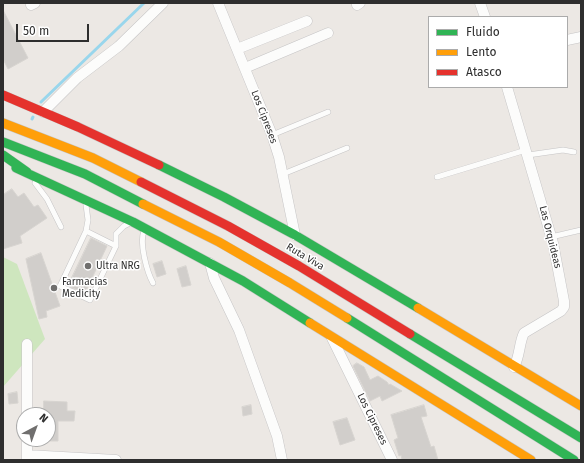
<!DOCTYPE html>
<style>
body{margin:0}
#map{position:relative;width:584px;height:463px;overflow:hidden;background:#ece8e4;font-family:"Fira Sans",sans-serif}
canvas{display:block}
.frame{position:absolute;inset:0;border:4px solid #2e2e2e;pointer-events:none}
.legend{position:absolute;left:428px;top:16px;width:140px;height:72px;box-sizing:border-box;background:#fff;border:1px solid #ababab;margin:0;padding:5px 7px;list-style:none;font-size:12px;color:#2e2e2e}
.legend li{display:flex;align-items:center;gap:8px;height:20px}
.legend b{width:20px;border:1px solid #ababab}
.north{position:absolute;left:16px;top:407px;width:40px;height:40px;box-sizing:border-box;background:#fff;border:1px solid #ababab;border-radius:50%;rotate:41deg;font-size:11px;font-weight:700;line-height:16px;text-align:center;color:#2e2e2e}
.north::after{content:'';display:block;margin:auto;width:14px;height:18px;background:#706f6e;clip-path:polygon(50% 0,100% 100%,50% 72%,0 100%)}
.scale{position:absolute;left:16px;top:24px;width:73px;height:18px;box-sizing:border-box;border:2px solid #2e2e2e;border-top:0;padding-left:5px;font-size:12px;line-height:14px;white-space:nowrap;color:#2e2e2e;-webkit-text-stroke:3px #fff;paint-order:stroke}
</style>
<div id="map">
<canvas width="584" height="463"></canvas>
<div class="frame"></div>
<ul class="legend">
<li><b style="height:5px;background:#30b455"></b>Fluido</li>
<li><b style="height:5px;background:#ff9f0a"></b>Lento</li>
<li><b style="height:5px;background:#e5322d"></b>Atasco</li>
</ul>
<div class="north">N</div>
<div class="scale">50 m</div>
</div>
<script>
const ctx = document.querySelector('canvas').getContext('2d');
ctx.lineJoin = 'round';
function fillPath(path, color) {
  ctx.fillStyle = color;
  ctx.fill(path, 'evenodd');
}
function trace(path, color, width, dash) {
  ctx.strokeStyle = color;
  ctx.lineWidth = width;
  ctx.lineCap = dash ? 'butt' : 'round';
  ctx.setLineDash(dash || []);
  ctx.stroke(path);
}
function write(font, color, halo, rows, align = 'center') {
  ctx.font = font + ' "Fira Sans",sans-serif';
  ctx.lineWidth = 3;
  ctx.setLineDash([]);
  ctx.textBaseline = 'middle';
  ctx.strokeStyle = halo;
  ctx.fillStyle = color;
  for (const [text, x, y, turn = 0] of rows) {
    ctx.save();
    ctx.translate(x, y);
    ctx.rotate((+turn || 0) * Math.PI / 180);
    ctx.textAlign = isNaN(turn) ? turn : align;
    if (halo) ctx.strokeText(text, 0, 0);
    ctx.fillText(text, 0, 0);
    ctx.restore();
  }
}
fillPath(new Path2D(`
 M 3,257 L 17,264 L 45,339 L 3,387 Z`), '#cee6be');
trace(new Path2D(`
 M 41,102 L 144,3
 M 32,119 L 33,117`), '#99d6ec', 3);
const building = new Path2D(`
 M 3,10 L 28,58 L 8,69 L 3,59 Z
 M 12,189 L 18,197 L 24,193 L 34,207 L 38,205 L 47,218 L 20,236 L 22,243 L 3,249 L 3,195 Z
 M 91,238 L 107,246 L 85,293 L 68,286 Z
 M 41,253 L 60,306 L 46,311 L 47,317 L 39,319 L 26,259 Z
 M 162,261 L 166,274 L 157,277 L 153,264 Z
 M 186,266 L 191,285 L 182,287 L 177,269 Z
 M 357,363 L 364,367 L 370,380 L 378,376 L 387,382 L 389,385 L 390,384 L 402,391 L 382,401 L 380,396 L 370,401 L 353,366 Z
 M 17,392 L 18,403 L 9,404 L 8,394 Z
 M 44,401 L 67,402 L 67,411 L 75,411 L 74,421 L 58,421 L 58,441 L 48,441 L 48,415 L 44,415 Z
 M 251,405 L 252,414 L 243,416 L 242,407 Z
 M 424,405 L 427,416 L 421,417 L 431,447 L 434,446 L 438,460 L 402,460 L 401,455 L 399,456 L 394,440 L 398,438 L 391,415 Z
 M 347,418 L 355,440 L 340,445 L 333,422 Z`);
fillPath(building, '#d1cecb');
trace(building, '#d7d4d0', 1);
const lane = new Path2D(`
 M 272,135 L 328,112
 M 528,155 L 563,150 L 574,152
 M 283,174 L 347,148
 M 437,177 L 526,150
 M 35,183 L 47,199 L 61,227
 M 86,205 L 88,220 L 86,231 L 60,286 L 90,300 L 116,246 L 116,234 L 124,226 L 128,224
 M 86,231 L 116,246
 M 144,231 C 139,243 147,272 153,283
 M 551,237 L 581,230`);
const street = new Path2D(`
 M 218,3 L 272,135 L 279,157 L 295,235
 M 480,3 L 485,17
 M 31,5 L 35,3
 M 357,5 L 360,3
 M 567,40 L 581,37
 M 237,49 L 307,21
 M 245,68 L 328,33
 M 507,87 L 553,243 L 564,301 L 564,307 L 561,311 L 524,333 C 519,343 520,356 514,367
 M 43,112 L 77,78 L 119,46 L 163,3
 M 210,263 L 214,278 L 239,330 L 277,436 L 282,460
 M 332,338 L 392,460
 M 27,415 L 27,344
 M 27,455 L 116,460
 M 27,460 L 27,439`);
const fast = new Path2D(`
 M 3,142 L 85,174 L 143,204
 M 3,155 L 27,172
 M 159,165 L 224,197 L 295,235 L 418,308
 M 16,168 L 133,222 L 243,281 L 310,323
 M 347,318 L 574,460
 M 410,334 L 581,438`);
const slow = new Path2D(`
 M 3,123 L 93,158 L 141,182
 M 143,204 L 219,242 L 290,283 L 347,318
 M 418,308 L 581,406
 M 310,323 L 531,460`);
const jam = new Path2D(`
 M 3,95 L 78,127 L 159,165
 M 141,182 L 228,226 L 299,266 L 410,334`);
trace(lane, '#c5c4c5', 6);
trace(street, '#c5c4c5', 11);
trace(fast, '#c6c5c4', 10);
trace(slow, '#c6c5c4', 10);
trace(jam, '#c6c5c4', 10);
trace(lane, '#fcfcfb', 5);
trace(street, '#fcfcfb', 10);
trace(fast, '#30b455', 9);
trace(slow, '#ff9f0a', 9);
trace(jam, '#e5322d', 9);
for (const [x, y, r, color] of [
 [88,266,4,"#706f6e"],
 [54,288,4,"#706f6e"]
]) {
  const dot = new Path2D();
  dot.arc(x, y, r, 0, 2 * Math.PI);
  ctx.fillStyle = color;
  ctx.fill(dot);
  trace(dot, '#fff', 1.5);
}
write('10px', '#2e2e2e', '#fff', [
 ["Los Cipreses",264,117,69],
 ["Las Orquideas",550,237,76],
 ["Ruta Viva",305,257,31],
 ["Los Cipreses",372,419,64]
]);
write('10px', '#2e2e2e', '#fff', [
 ["Ultra NRG",96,266],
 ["Farmacias",62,282],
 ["Medicity",62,294]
], 'left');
</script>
